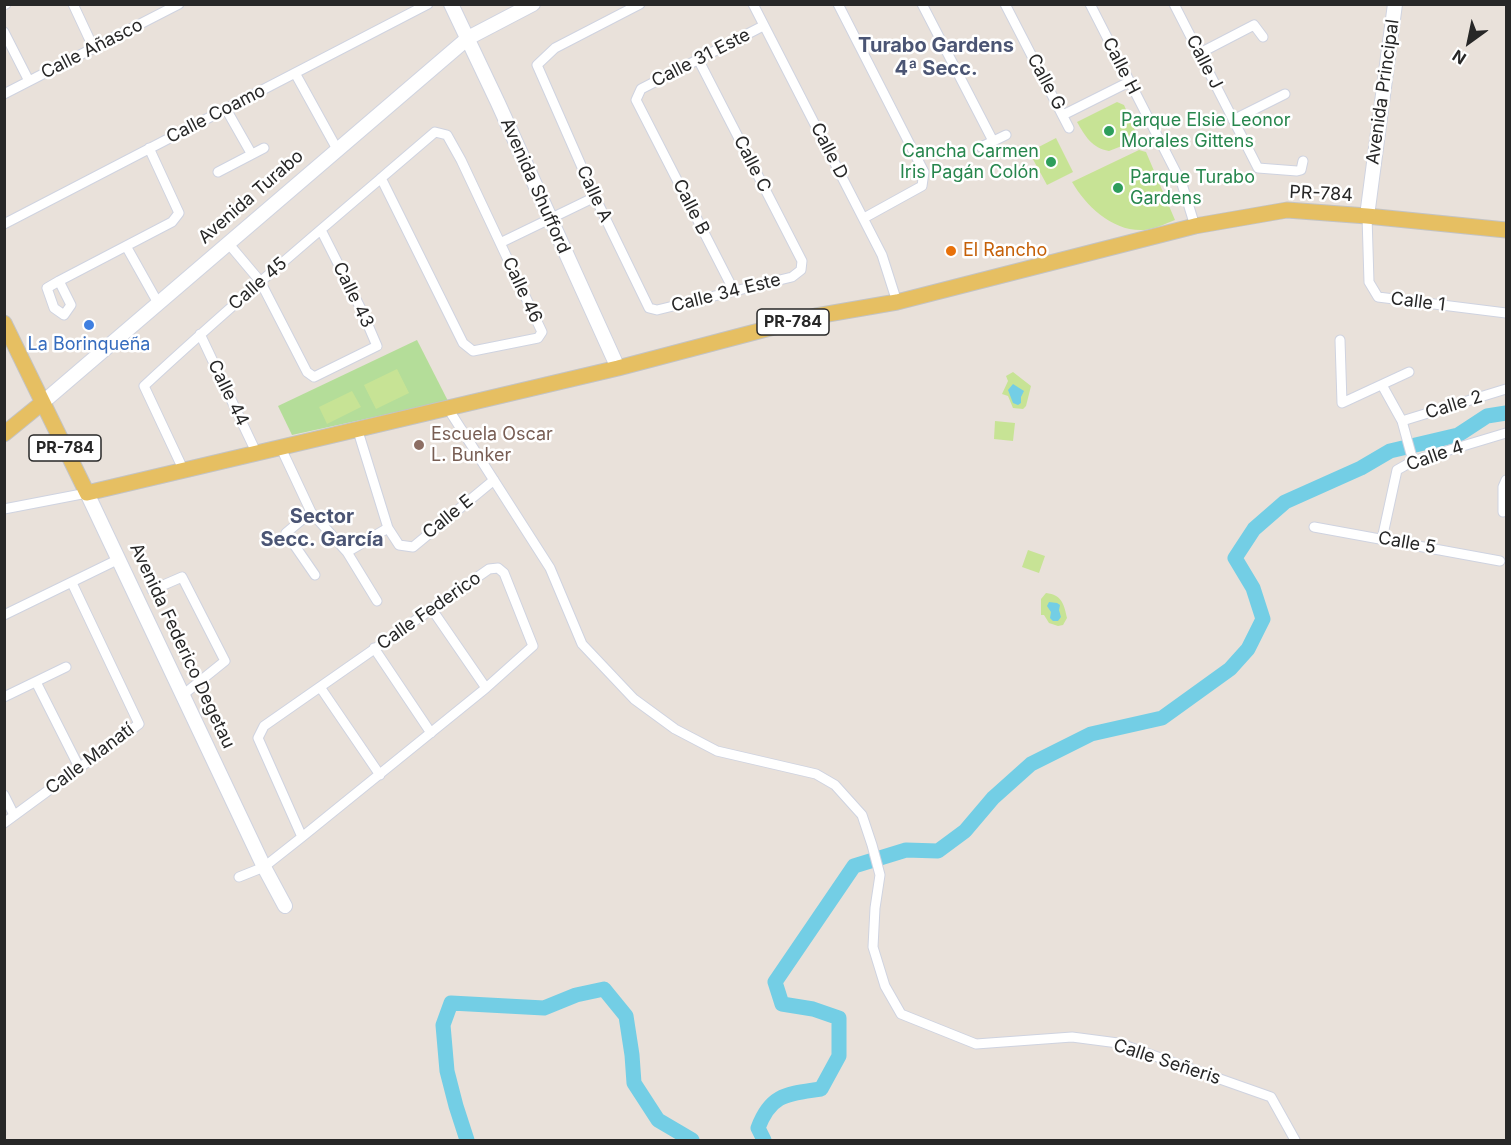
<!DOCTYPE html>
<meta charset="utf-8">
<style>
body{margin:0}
#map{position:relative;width:1511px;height:1145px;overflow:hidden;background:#e9e1da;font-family:Inter,sans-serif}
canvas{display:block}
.frame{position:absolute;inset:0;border:6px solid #272727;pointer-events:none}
.north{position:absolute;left:1439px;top:12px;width:60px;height:60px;-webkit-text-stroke:4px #fff;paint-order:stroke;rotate:213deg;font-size:16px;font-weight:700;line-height:24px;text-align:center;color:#272727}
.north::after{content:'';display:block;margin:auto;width:21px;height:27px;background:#272727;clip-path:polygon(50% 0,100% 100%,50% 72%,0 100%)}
</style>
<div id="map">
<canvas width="1511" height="1145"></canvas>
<div class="frame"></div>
<div class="north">N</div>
</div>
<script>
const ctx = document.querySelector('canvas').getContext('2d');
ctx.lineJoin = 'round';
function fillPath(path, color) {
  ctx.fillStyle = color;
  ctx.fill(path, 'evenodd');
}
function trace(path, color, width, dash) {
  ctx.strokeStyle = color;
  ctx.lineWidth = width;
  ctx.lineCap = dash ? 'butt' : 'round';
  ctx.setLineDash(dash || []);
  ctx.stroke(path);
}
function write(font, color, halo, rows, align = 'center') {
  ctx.font = font + ' Inter,sans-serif';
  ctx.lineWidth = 5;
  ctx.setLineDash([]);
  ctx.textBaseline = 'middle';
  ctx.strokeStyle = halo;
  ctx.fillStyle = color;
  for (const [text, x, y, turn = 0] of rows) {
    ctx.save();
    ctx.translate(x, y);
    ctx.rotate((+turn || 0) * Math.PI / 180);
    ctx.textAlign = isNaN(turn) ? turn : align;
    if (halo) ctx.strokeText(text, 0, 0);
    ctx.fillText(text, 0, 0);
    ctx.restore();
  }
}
fillPath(new Path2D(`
 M 417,340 L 448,401 L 292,435 L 278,406 Z`), '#b4dd99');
fillPath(new Path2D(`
 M 1117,102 L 1124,105 L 1137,135 L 1131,137 L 1132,142 L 1109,151 C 1092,148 1085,136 1077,122 Z
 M 1056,138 L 1073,172 L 1047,185 L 1029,152 Z
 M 1139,150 L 1146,152 L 1175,220 C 1165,224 1154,229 1144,230 C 1113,232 1086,206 1072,182 Z
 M 397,369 L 409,393 L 376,409 L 364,385 Z
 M 1013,372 L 1031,386 L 1026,406 L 1023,409 L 1013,408 L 1008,396 L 1002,394 L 1008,381 L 1006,376 Z
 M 352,391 L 361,407 L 327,424 L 319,407 Z
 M 995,421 L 1015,423 L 1013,441 L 994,439 Z
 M 1028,550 L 1045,556 L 1039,573 L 1022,567 Z
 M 1046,593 C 1062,595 1064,604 1067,618 L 1063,625 L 1058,626 L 1049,623 L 1044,615 L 1041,615 L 1041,599 Z`), '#c7e395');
fillPath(new Path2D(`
 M 1013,384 L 1024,391 L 1021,397 L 1021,403 L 1018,405 L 1013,403 L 1008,390 Z
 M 1049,602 L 1057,603 L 1060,605 L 1059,610 L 1061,617 L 1058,621 L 1053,621 L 1050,618 L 1051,612 L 1047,606 Z`), '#73cee5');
trace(new Path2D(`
 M 467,1140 L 456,1106 L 447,1071 L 443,1025 L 451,1003 L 544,1008 L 576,995 L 604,989 L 626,1016 L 632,1055 L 634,1083 L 658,1120 L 692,1140
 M 764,1140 L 758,1128 C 771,1093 788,1094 821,1089 L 839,1056 L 839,1018 L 813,1009 L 782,1004 L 775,982 L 854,866 L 906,850 L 938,851 L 965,831 L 993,798 L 1031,764 L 1091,734 L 1162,718 L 1230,669 L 1248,649 L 1263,619 L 1253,588 L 1235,558 L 1254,529 L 1285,502 L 1361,468 L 1390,451 L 1458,435 L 1487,416 L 1506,413`), '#73cee5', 15);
const street = new Path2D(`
 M 73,4 L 94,49
 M 640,4 L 555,48 L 537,65 L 595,197 L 649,308 L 657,310 L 792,277 L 801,270 L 802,261 L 698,59
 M 753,4 L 882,255 L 897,302
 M 838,4 L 924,172 L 922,186 L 864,218
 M 922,4 L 993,141
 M 1005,4 L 1069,128
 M 1090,4 L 1182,184 L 1195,226
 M 1174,4 L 1258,168 L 1297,171 L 1301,170 L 1303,161
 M 4,5 L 6,4
 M 4,32 L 29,81
 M 1200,53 L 1254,25 L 1263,37
 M 295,73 L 337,149
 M 4,94 L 179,4
 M 226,109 L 251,153
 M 1063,115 L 1129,82
 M 1233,120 L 1285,94
 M 981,147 L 1006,135
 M 218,172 L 264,148
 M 1367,216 L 1369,282 L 1378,297 L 1506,313
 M 4,224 L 428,4
 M 228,243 L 260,281 L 307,372 L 314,377 L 377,346 L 362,311 L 321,230
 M 500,243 L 595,197
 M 126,246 L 158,303
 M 59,281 L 172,222 L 179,213 L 149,148
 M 59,281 L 71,305 L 64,315 L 54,308 L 47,288 Z
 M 734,291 L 636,100 L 641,89 L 763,26
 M 200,334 L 256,452
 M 1340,340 L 1342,403 L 1409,372
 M 1382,385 L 1402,421 L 1413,461
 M 447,407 L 550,568 L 582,644 L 634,699 L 675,729 L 717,751 L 816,774 L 835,785 L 862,815 L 872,845 L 880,875 L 875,908 L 873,947 L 885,986 L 901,1014 L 976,1044 L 1072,1037 L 1118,1043 L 1271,1097 L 1295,1140
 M 1402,421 L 1506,389
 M 357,428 L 388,528 L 399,545 L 413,547 L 494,480
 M 280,446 L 311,512 L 347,552 L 377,601
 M 183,469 L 144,386 C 239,298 337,216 435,132 L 447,135 L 461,160 L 542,332 L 538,338 L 473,351 L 463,343 L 381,178
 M 4,509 L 87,493
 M 311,512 L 286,533 L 315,575
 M 1503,512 L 1503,487 L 1506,480
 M 1314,527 L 1500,561
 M 1382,539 L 1397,470 L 1413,461 L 1506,433
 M 347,552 L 388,528
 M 152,590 L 182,577 L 225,661 L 184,694
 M 431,608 L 486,688
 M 4,615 L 119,559
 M 374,648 L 431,733
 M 36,682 L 79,767
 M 320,687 L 380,775
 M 4,697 L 66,667
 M 4,795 L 14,815
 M 4,823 L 139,724 L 72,583
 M 239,877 L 264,867 L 302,837 L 486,688 L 533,646 L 504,573 L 498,568 L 489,569 L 264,726 L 258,738 L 302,837`);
const secondary = new Path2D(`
 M 451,4 L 498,103 L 618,368
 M 1367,216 L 1395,4
 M 42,403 L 468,38 L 533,4
 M 87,493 L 264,867 L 285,906`);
const primary = new Path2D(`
 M 4,323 L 87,493 L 618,368 L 816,316 L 897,302 L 1195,226 L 1287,210 L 1367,216 L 1506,230
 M 4,434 L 42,403`);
trace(street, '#cfd3e0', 11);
trace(secondary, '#cfd3e0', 16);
trace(primary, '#c3c3c3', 17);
trace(street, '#fff', 9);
trace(secondary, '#fff', 14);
trace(primary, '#e6bf62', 15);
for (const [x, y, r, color] of [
 [1109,131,6,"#2e9e5b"],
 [1051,162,6,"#2e9e5b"],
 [1118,188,6,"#2e9e5b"],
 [951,251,6,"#e8710a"],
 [89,325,6,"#3f7fe0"],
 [419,445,6,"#8d6e63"]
]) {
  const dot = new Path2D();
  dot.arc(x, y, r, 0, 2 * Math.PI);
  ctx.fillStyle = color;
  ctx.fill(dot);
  trace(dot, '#fff', 2);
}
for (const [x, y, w] of [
 [793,322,72],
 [65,448,72]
]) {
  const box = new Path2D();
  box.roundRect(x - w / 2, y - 13, w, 26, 4.5);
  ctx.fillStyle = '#fff';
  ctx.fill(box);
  trace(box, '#272727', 1.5);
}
write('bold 16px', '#272727', null, [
 ["PR-784",793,322],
 ["PR-784",65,448]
]);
write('18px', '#272727', '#fff', [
 ["Calle Añasco",92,49,-27],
 ["Calle 31 Este",701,58,-27],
 ["Calle J",1204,62,63],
 ["Calle H",1121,66,63],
 ["Calle G",1046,82,62],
 ["Avenida Principal",1383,92,-82],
 ["Calle Coamo",216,114,-27],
 ["Calle D",829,151,63],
 ["Calle C",752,164,63],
 ["Avenida Shufford",535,186,66],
 ["Calle A",594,194,65],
 ["PR-784",1321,194,3],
 ["Avenida Turabo",251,197,-41],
 ["Calle B",691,207,63],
 ["Calle 45",258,284,-41],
 ["Calle 46",522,290,65],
 ["Calle 34 Este",726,293,-14],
 ["Calle 43",353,295,64],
 ["Calle 1",1418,302,7],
 ["Calle 44",228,393,64],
 ["Calle 2",1454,405,-17],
 ["Calle 4",1435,456,-19],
 ["Calle E",448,517,-39],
 ["Calle 5",1407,543,10],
 ["Calle Federico",429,611,-35],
 ["Avenida Federico Degetau",182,646,65],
 ["Calle Manatí",90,759,-37],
 ["Calle Señeris",1167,1062,18]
]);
write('18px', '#27864d', '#fff', [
 ["Parque Elsie Leonor",1121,121],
 ["Morales Gittens",1121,142],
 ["Cancha Carmen",1039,152,"right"],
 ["Iris Pagán Colón",1039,173,"right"],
 ["Parque Turabo",1130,178],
 ["Gardens",1130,199]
], 'left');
write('18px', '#c56008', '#fff', [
 ["El Rancho",963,251]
], 'left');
write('18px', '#366cbe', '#fff', [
 ["La Borinqueña",89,345]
]);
write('18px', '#785e54', '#fff', [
 ["Escuela Oscar",431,435],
 ["L. Bunker",431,456]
], 'left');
write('bold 20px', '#4b5574', '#fff', [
 ["Turabo Gardens",936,46],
 ["4ª Secc.",936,69],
 ["Sector",322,517],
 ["Secc. García",322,540]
]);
</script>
